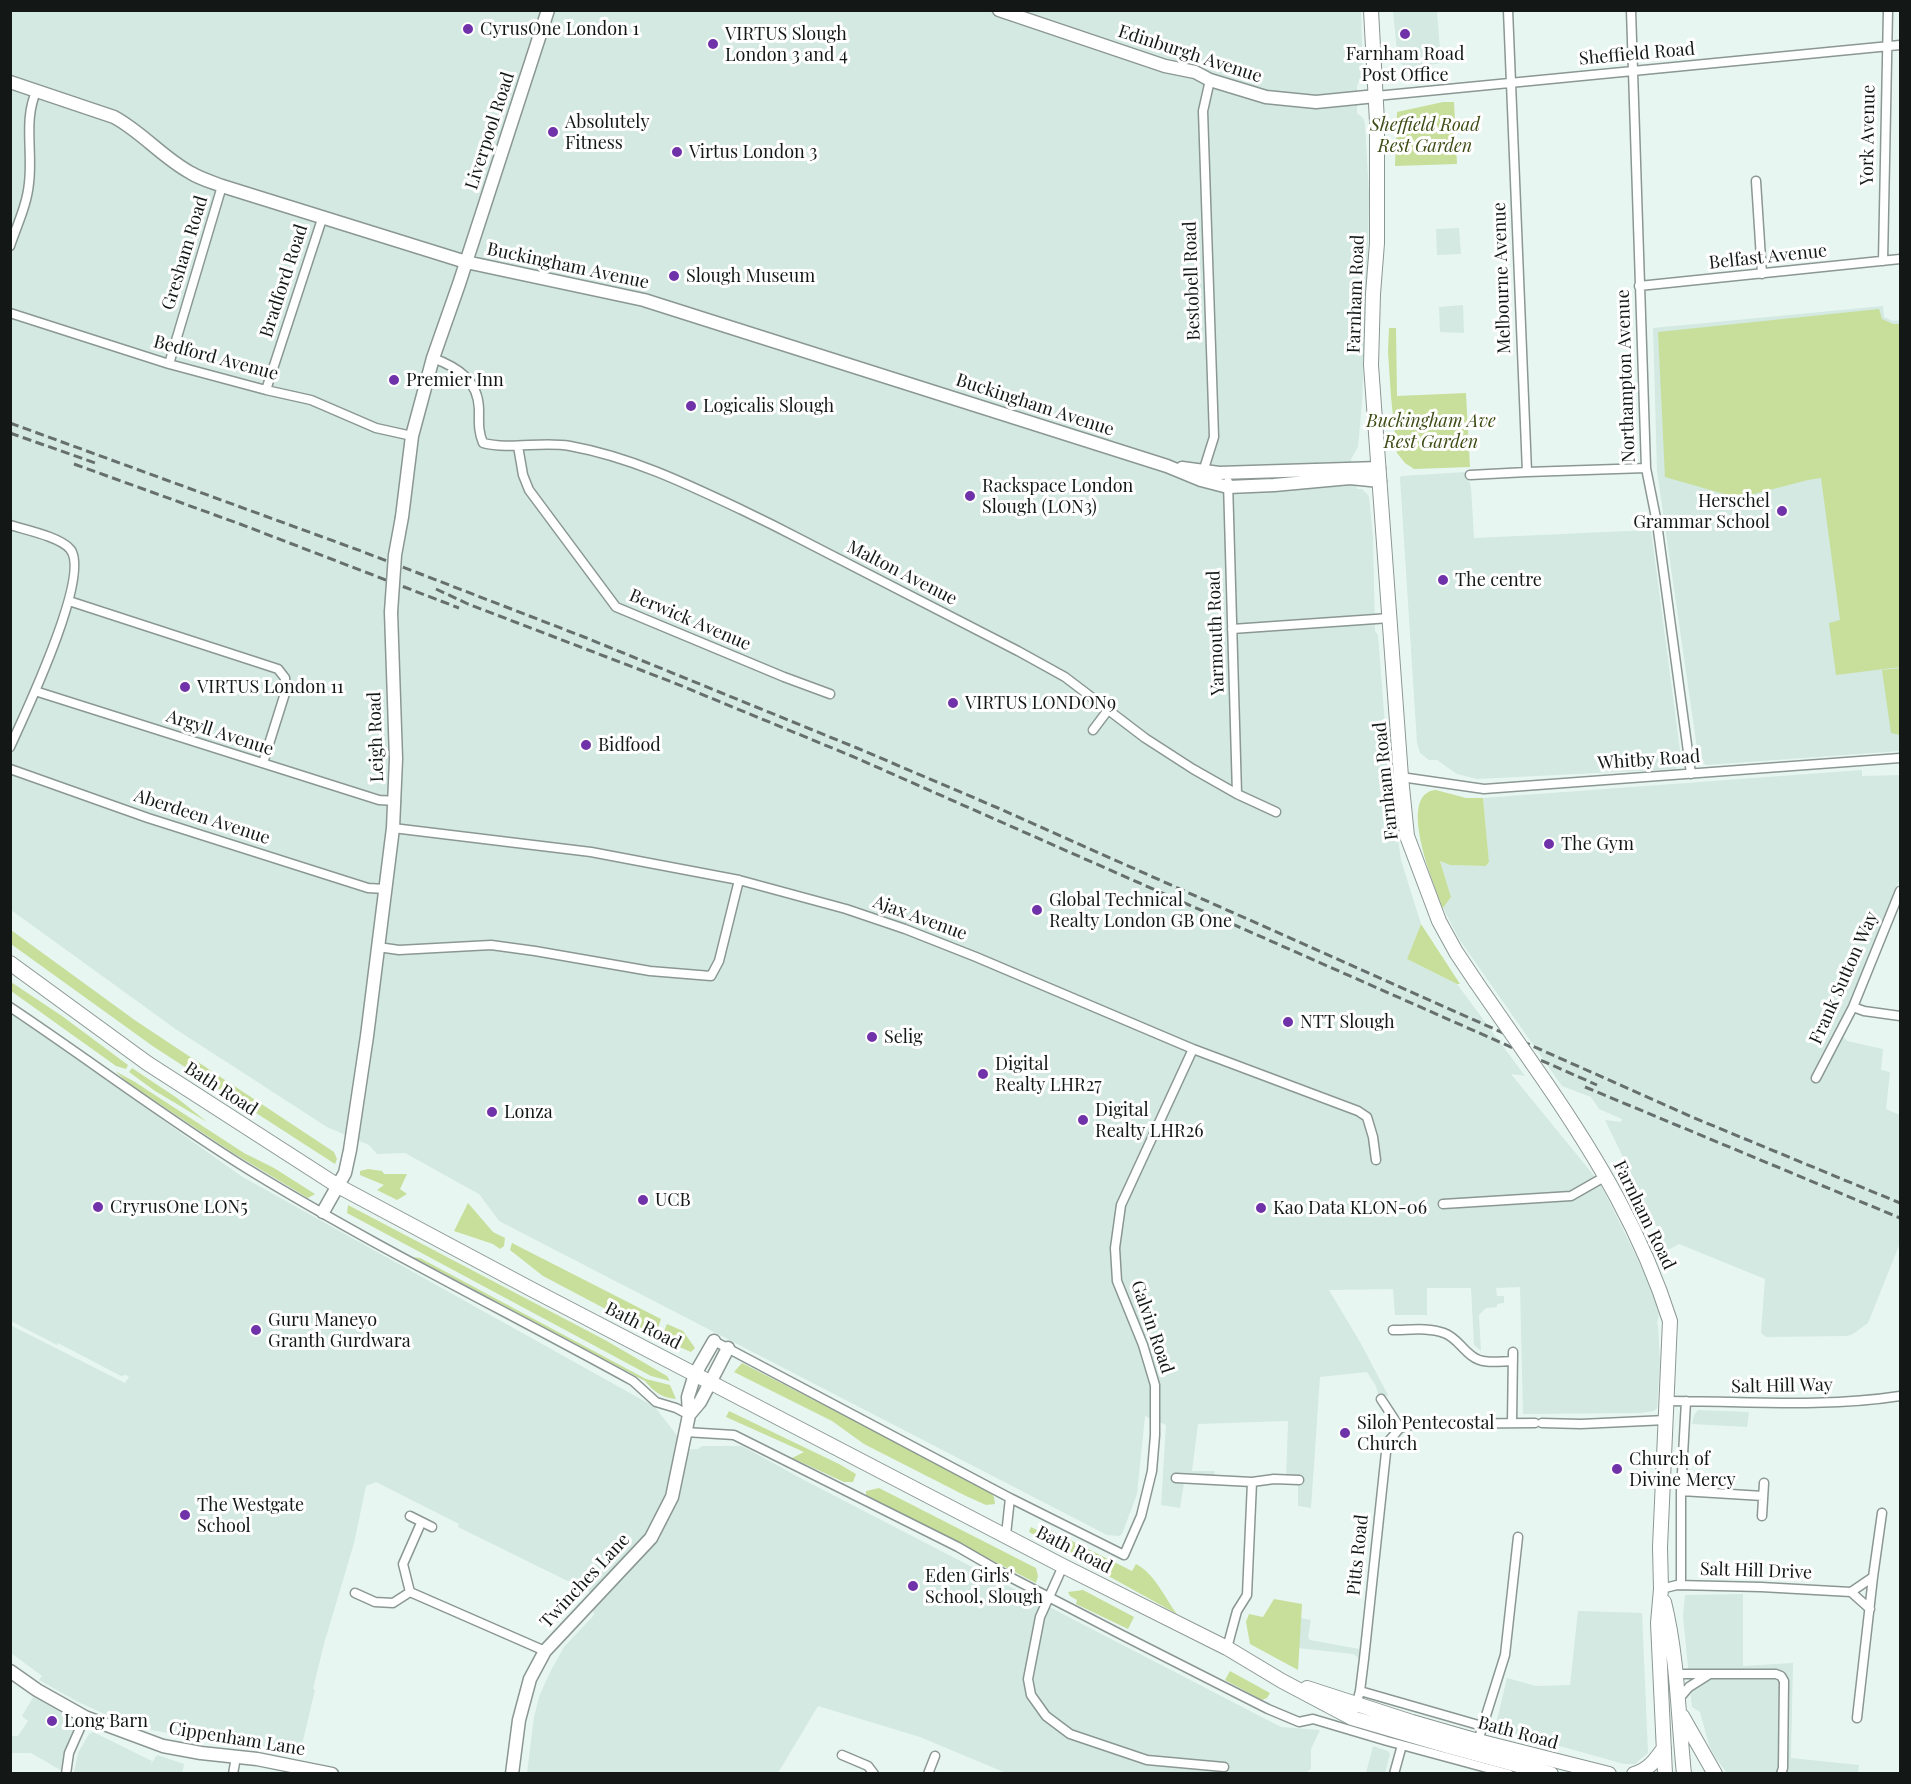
<!DOCTYPE html>
<style>
body{margin:0}
#map{position:relative;width:1911px;height:1784px;overflow:hidden;background:#e8f6f2;font-family:"Playfair Display",serif}
canvas{display:block}
.frame{position:absolute;inset:0;border:12px solid #131817;pointer-events:none}
</style>
<div id="map">
<canvas width="1911" height="1784"></canvas>
<div class="frame"></div>
</div>
<script>
const ctx = document.querySelector('canvas').getContext('2d');
ctx.lineJoin = 'round';
function fillPath(path, color) {
  ctx.fillStyle = color;
  ctx.fill(path, 'evenodd');
}
function trace(path, color, width, dash) {
  ctx.strokeStyle = color;
  ctx.lineWidth = width;
  ctx.lineCap = dash ? 'butt' : 'round';
  ctx.setLineDash(dash || []);
  ctx.stroke(path);
}
function write(font, color, halo, rows, align = 'center') {
  ctx.font = font + ' "Playfair Display",serif';
  ctx.lineWidth = 6;
  ctx.setLineDash([]);
  ctx.textBaseline = 'middle';
  ctx.strokeStyle = halo;
  ctx.fillStyle = color;
  for (const [text, x, y, turn = 0] of rows) {
    ctx.save();
    ctx.translate(x, y);
    ctx.rotate((+turn || 0) * Math.PI / 180);
    ctx.textAlign = isNaN(turn) ? turn : align;
    if (halo) ctx.strokeText(text, 0, 0);
    ctx.fillText(text, 0, 0);
    ctx.restore();
  }
}
fillPath(new Path2D(`
 M 11,11 L 1361,11 L 1363,77 L 1357,85 L 1357,113 L 1363,118 L 1365,124 L 1369,194 L 1368,258 L 1362,403 L 1358,447 L 1351,459 L 1357,489 L 1362,489 L 1369,496 L 1373,537 L 1375,631 L 1378,635 L 1387,750 L 1395,818 L 1401,860 L 1421,924 L 1407,959 L 1457,984 L 1525,1076 L 1511,1074 L 1600,1183 L 1648,1280 L 1659,1313 L 1657,1324 L 1658,1325 L 1660,1362 L 1657,1408 L 1654,1411 L 1641,1413 L 1523,1414 L 1520,1287 L 1496,1288 L 1497,1296 L 1504,1296 L 1504,1303 L 1497,1304 L 1497,1307 L 1486,1308 L 1479,1315 L 1481,1351 L 1474,1345 L 1471,1288 L 1427,1288 L 1427,1315 L 1395,1315 L 1393,1289 L 1329,1290 L 1360,1342 L 1388,1395 L 1379,1399 L 1376,1386 L 1367,1372 L 1320,1377 L 1311,1508 L 1298,1506 L 1298,1483 L 1286,1483 L 1288,1421 L 1198,1424 L 1192,1471 L 1215,1471 L 1211,1483 L 1184,1483 L 1180,1508 L 1161,1505 L 1166,1425 L 1145,1416 L 1137,1494 L 1122,1534 L 1119,1536 L 1107,1535 L 499,1221 L 479,1194 L 405,1153 L 377,1154 L 369,1145 L 327,1127 L 177,1030 L 11,910 Z
 M 1393,11 L 1437,11 L 1441,63 L 1407,69 L 1398,61 Z
 M 1459,228 L 1461,254 L 1437,255 L 1436,229 Z
 M 1463,305 L 1464,333 L 1440,332 L 1439,307 Z
 M 1883,306 L 1884,317 L 1893,321 L 1900,320 L 1900,751 L 1707,765 L 1699,762 L 1657,471 L 1653,328 Z
 M 1466,472 L 1471,487 L 1474,538 L 1651,530 L 1681,758 L 1676,769 L 1477,779 L 1457,774 L 1437,760 L 1429,760 L 1420,753 L 1417,743 L 1400,478 L 1401,476 Z
 M 1862,770 L 1862,776 L 1900,775 L 1900,878 L 1861,979 L 1836,1029 L 1847,1041 L 1883,1049 L 1881,1070 L 1890,1072 L 1886,1109 L 1900,1115 L 1900,1243 L 1868,1323 L 1853,1334 L 1847,1336 L 1766,1337 L 1761,1333 L 1765,1279 L 1679,1244 L 1668,1250 L 1605,1120 L 1621,1122 L 1622,1119 L 1599,1109 L 1591,1097 L 1562,1086 L 1459,939 L 1443,908 L 1451,897 L 1440,861 L 1450,865 L 1486,866 L 1489,863 L 1483,798 Z
 M 11,1012 L 241,1176 L 655,1407 L 678,1437 L 678,1450 L 698,1449 L 702,1446 L 742,1446 L 804,1480 L 1281,1727 L 1320,1730 L 1311,1749 L 1311,1769 L 1303,1774 L 1006,1773 L 920,1737 L 818,1706 L 778,1773 L 527,1773 L 534,1717 L 539,1697 L 550,1672 L 564,1647 L 594,1615 L 590,1592 L 458,1527 L 459,1524 L 376,1482 L 366,1486 L 354,1543 L 324,1644 L 313,1689 L 315,1690 L 300,1753 L 208,1741 L 152,1730 L 109,1716 L 78,1702 L 39,1680 L 42,1676 L 11,1653 L 10,1325 L 125,1383 L 129,1377 L 126,1375 L 121,1376 L 58,1343 L 57,1345 L 11,1321 Z
 M 1698,1410 L 1749,1412 L 1747,1427 L 1692,1424 L 1694,1415 Z
 M 1743,1594 L 1743,1666 L 1793,1663 L 1791,1758 L 1859,1765 L 1858,1773 L 1727,1773 L 1715,1757 L 1709,1745 L 1700,1712 L 1692,1707 L 1683,1616 L 1685,1595 Z
 M 1578,1611 L 1642,1613 L 1648,1753 L 1635,1764 L 1624,1764 L 1495,1728 L 1507,1678 L 1536,1686 L 1570,1685 Z
 M 1301,1618 L 1311,1620 L 1308,1637 L 1310,1640 L 1359,1649 L 1359,1658 L 1353,1654 L 1298,1648 Z
 M 34,1696 L 79,1723 L 62,1771 L 31,1753 L 11,1753 L 11,1736 L 18,1736 L 28,1721 L 22,1716 Z
 M 93,1732 L 152,1761 L 149,1767 L 157,1755 L 184,1764 L 183,1770 L 180,1774 L 74,1773 L 78,1753 L 89,1734 Z
 M 1373,1746 L 1388,1751 L 1390,1754 L 1385,1773 L 1366,1773 Z`), '#d3e9e2');
fillPath(new Path2D(`
 M 1443,102 L 1454,102 L 1457,164 L 1395,166 L 1397,112 Z
 M 1879,309 L 1882,319 L 1893,324 L 1900,324 L 1900,667 L 1836,675 L 1829,623 L 1840,620 L 1821,478 L 1808,480 L 1738,498 L 1665,477 L 1658,332 Z
 M 1389,328 L 1396,328 L 1397,396 L 1466,393 L 1470,467 L 1414,469 L 1405,463 L 1397,453 L 1391,397 L 1388,352 Z
 M 1900,668 L 1900,735 L 1891,733 L 1882,670 Z
 M 1436,790 L 1466,798 L 1483,798 L 1489,862 L 1486,866 L 1450,865 L 1440,861 L 1451,897 L 1443,908 C 1435,888 1395,793 1436,790 Z
 M 1421,924 L 1460,984 L 1457,984 L 1407,959 Z
 M 11,930 L 136,1021 L 334,1152 L 337,1159 L 335,1164 L 154,1047 L 11,944 Z
 M 11,982 L 62,1016 L 128,1065 L 126,1069 L 116,1066 L 11,991 Z
 M 132,1068 L 177,1098 L 207,1122 L 155,1091 L 129,1072 Z
 M 115,1071 L 135,1082 L 244,1153 L 274,1168 L 315,1194 L 308,1198 L 233,1153 L 128,1083 Z
 M 368,1169 L 382,1171 L 384,1174 L 407,1174 L 400,1189 L 407,1194 L 397,1200 L 377,1190 L 384,1185 L 360,1175 L 360,1171 Z
 M 468,1203 L 493,1232 L 505,1238 L 504,1246 L 500,1249 L 493,1244 L 454,1231 Z
 M 348,1205 L 605,1340 L 667,1376 L 670,1381 L 651,1376 L 347,1213 Z
 M 512,1243 L 661,1319 L 658,1328 L 651,1333 L 543,1276 L 510,1250 Z
 M 413,1257 L 420,1258 L 646,1379 L 670,1385 L 676,1399 C 662,1398 653,1391 645,1381 Z
 M 667,1324 L 683,1331 L 695,1348 L 691,1352 L 661,1339 Z
 M 742,1363 L 989,1490 L 994,1497 L 995,1504 L 986,1505 L 966,1496 L 864,1444 L 832,1421 L 734,1372 Z
 M 729,1411 L 839,1464 L 856,1474 L 853,1482 L 844,1482 L 792,1458 L 804,1452 L 726,1417 Z
 M 879,1488 L 1036,1568 L 1038,1576 L 1036,1583 L 866,1495 L 866,1491 Z
 M 1031,1527 L 1037,1530 L 1050,1530 L 1132,1571 L 1136,1564 C 1156,1575 1164,1597 1177,1614 L 1029,1532 Z
 M 1083,1590 L 1134,1617 L 1128,1629 L 1076,1604 L 1077,1600 L 1070,1596 L 1068,1592 Z
 M 1274,1599 L 1302,1604 L 1298,1670 L 1250,1644 L 1246,1622 L 1249,1614 L 1263,1617 Z
 M 1230,1671 L 1270,1693 L 1267,1698 L 1262,1700 L 1225,1680 Z`), '#c7df9a');
const street = new Path2D(`
 M 1508,10 L 1527,472
 M 1631,10 L 1646,468 L 1657,523 L 1691,774
 M 1376,96 L 1900,45
 M 1756,181 L 1762,274
 M 10,246 C 17,225 27,205 29,183 C 33,152 23,118 37,90
 M 1883,261 L 1888,10
 M 1639,286 L 1900,259
 M 10,313 L 169,364 L 266,390 L 311,400 L 376,428 L 412,436
 M 433,358 C 457,367 478,380 479,409 C 479,422 478,431 483,443 C 511,450 541,441 570,446 C 631,457 687,484 742,510 C 763,520 783,530 804,541 L 1018,651 L 1065,677 L 1145,738 L 1193,769 L 1237,794 L 1276,812
 M 169,364 L 222,186
 M 266,390 L 323,216
 M 518,446 L 523,475 L 529,490 L 616,607 L 784,677 L 830,694
 M 1202,475 L 1214,437 L 1203,111 L 1210,80
 M 1470,475 L 1527,472 L 1646,468
 M 1228,482 L 1237,794
 M 10,525 C 26,530 60,537 70,549 C 92,574 24,716 10,747
 M 69,601 L 278,669 L 285,678 L 286,690 L 263,763
 M 1232,629 L 1390,618
 M 35,691 L 379,800 L 396,801
 M 1093,730 L 1108,710
 M 10,769 L 148,818 L 368,888 L 385,889
 M 1401,777 L 1484,789 L 1900,758
 M 393,828 L 591,852 L 739,880 L 846,909 L 905,929 L 976,957 L 1193,1049 L 1358,1111 L 1367,1117 L 1373,1137 L 1376,1160
 M 378,947 L 399,950 L 491,945 L 535,951 L 650,971 L 711,976 L 719,961 L 739,880
 M 10,1007 C 91,1061 168,1120 251,1171 C 375,1247 506,1311 633,1381 L 656,1402 L 676,1408 L 689,1415
 M 1853,1007 L 1864,1011 L 1900,1016
 M 1816,1078 L 1853,1007 L 1900,891
 M 1443,1204 L 1571,1196 L 1606,1176
 M 1393,1330 C 1409,1330 1428,1327 1444,1333 C 1456,1337 1462,1349 1472,1356 C 1483,1365 1500,1361 1513,1361
 M 714,1341 L 1010,1498 L 1124,1555 L 1141,1516 L 1152,1471 L 1155,1435 L 1155,1385 L 1143,1345 L 1117,1281 L 1115,1248 L 1121,1205 L 1193,1049
 M 1381,1399 L 1400,1428
 M 1667,1401 C 1745,1401 1823,1408 1900,1396
 M 1512,1423 L 1513,1352
 M 1542,1423 L 1581,1424 L 1666,1420
 M 685,1432 L 734,1435 L 958,1547 L 1010,1577 L 1122,1635 L 1268,1709 L 1299,1722 L 1313,1719 L 1387,1741 L 1509,1774
 M 1176,1478 L 1252,1482 L 1274,1479 L 1299,1480
 M 1681,1491 L 1763,1496
 M 410,1516 L 432,1527
 M 1762,1516 L 1764,1483
 M 1006,1535 L 1010,1498
 M 1063,1566 L 1040,1617 L 1028,1679 L 1031,1695 L 1046,1716 L 1070,1734 L 1147,1760 L 1224,1767
 M 1681,1585 L 1681,1491 L 1686,1401
 M 1661,1589 L 1677,1585 L 1761,1587 L 1851,1592 L 1873,1577
 M 410,1592 L 545,1651
 M 410,1592 L 403,1564 L 421,1523
 M 1851,1592 L 1870,1609
 M 355,1593 L 375,1602 L 393,1603 L 410,1592
 M 1227,1648 L 1237,1611 L 1247,1595 L 1252,1482
 M 1675,1674 L 1776,1674 L 1781,1676 L 1784,1681 L 1783,1768 L 1781,1774
 M 1360,1691 L 1482,1726
 M 1678,1700 L 1689,1687 L 1708,1675
 M 1355,1709 L 1360,1691 L 1364,1659 L 1387,1443 L 1400,1428 L 1415,1424 L 1535,1423
 M 1857,1718 L 1873,1577 L 1882,1513
 M 1478,1741 L 1505,1655 L 1518,1537
 M 842,1755 L 868,1766 L 874,1774
 M 66,1774 L 69,1753 L 85,1717
 M 233,1774 L 236,1757
 M 928,1774 L 935,1756
 M 1394,1774 L 1402,1745`);
const secondary = new Path2D(`
 M 999,10 L 1165,66 L 1195,72 L 1210,80 L 1266,97 L 1316,102 L 1376,96
 M 10,82 L 114,117 C 142,132 163,158 191,173 C 201,179 212,182 222,186 L 466,262 L 644,300 L 1167,466 L 1201,480 L 1228,487 L 1274,485 L 1350,478 L 1380,481
 M 1182,468 L 1219,473 L 1379,468
 M 402,517 L 412,436 L 433,358 L 459,284 L 548,10
 M 323,1212 L 345,1173 L 350,1150 L 367,1036 L 393,828 L 396,759 L 391,612
 M 689,1415 L 700,1402 L 728,1348
 M 10,1671 L 37,1690 L 85,1717 L 163,1746 L 201,1753 L 257,1759 L 332,1774
 M 512,1774 L 519,1720 L 530,1679 L 545,1651 L 651,1538 L 672,1497 L 689,1415 L 688,1397 L 695,1374 L 714,1341`);
const primary = new Path2D(`
 M 1371,10 L 1377,122 L 1377,243 L 1373,294 L 1371,365 L 1401,777 L 1407,836 L 1439,921 L 1456,952 L 1476,982
 M 10,963 L 147,1063 L 338,1186 L 531,1289 L 1063,1566 L 1227,1648 L 1282,1681 L 1352,1718 L 1448,1746 L 1551,1774
 M 1546,1083 C 1598,1159 1642,1233 1670,1321 L 1660,1547 L 1661,1589 L 1658,1623 L 1665,1774
 M 1664,1602 C 1678,1659 1678,1716 1684,1774
 M 1307,1688 L 1412,1722 L 1478,1741 L 1609,1774
 M 1682,1716 L 1715,1774
 M 1634,1774 C 1649,1770 1656,1759 1664,1748`);
trace(street, '#8b9794', 11);
trace(secondary, '#8b9794', 15);
trace(primary, '#8b9794', 16);
trace(street, '#fff', 8);
trace(secondary, '#fff', 12);
trace(primary, '#fff', 14);
trace(new Path2D(`
 M 10,423 L 361,551 L 584,637 L 857,748 L 998,808 L 1692,1117 L 1900,1203
 M 10,433 L 98,464
 M 74,464 L 240,524 L 459,608
 M 436,589 L 468,604 L 672,682 L 854,757 L 1597,1085
 M 1585,1087 L 1900,1218`), '#666f6d', 3, [9, 4.5]);
const secondaryBridge = new Path2D(`
 M 391,612 L 395,555 L 402,517`);
const primaryBridge = new Path2D(`
 M 1476,982 L 1546,1083`);
trace(secondaryBridge, '#8b9794', 15, []);
trace(primaryBridge, '#8b9794', 16, []);
trace(secondaryBridge, '#fff', 12);
trace(primaryBridge, '#fff', 14);
for (const [x, y, r, color] of [
 [468,29,6,"#7032a8"],
 [1405,34,6,"#7032a8"],
 [713,44,6,"#7032a8"],
 [553,132,6,"#7032a8"],
 [677,152,6,"#7032a8"],
 [674,276,6,"#7032a8"],
 [394,380,6,"#7032a8"],
 [691,406,6,"#7032a8"],
 [970,496,6,"#7032a8"],
 [1782,511,6,"#7032a8"],
 [1443,580,6,"#7032a8"],
 [185,687,6,"#7032a8"],
 [953,703,6,"#7032a8"],
 [586,745,6,"#7032a8"],
 [1549,844,6,"#7032a8"],
 [1037,910,6,"#7032a8"],
 [1288,1022,6,"#7032a8"],
 [872,1037,6,"#7032a8"],
 [983,1074,6,"#7032a8"],
 [492,1112,6,"#7032a8"],
 [1083,1120,6,"#7032a8"],
 [643,1200,6,"#7032a8"],
 [98,1207,6,"#7032a8"],
 [1261,1208,6,"#7032a8"],
 [256,1330,6,"#7032a8"],
 [1345,1433,6,"#7032a8"],
 [1617,1469,6,"#7032a8"],
 [185,1515,6,"#7032a8"],
 [913,1586,6,"#7032a8"],
 [52,1721,6,"#7032a8"]
]) {
  const dot = new Path2D();
  dot.arc(x, y, r, 0, 2 * Math.PI);
  ctx.fillStyle = color;
  ctx.fill(dot);
  trace(dot, '#fff', 2);
}
write('18px', '#131817', '#fff', [
 ["CyrusOne London 1",480,29],
 ["VIRTUS Slough",725,34],
 ["London 3 and 4",725,55],
 ["Farnham Road",1405,54,"center"],
 ["Post Office",1405,75,"center"],
 ["Absolutely",565,122],
 ["Fitness",565,143],
 ["Virtus London 3",689,152],
 ["Slough Museum",686,276],
 ["Premier Inn",406,380],
 ["Logicalis Slough",703,406],
 ["Rackspace London",982,486],
 ["Slough (LON3)",982,507],
 ["Herschel",1770,501,"right"],
 ["Grammar School",1770,522,"right"],
 ["The centre",1455,580],
 ["VIRTUS London 11",197,687],
 ["VIRTUS LONDON9",965,703],
 ["Bidfood",598,745],
 ["The Gym",1561,844],
 ["Global Technical",1049,900],
 ["Realty London GB One",1049,921],
 ["NTT Slough",1300,1022],
 ["Selig",884,1037],
 ["Digital",995,1064],
 ["Realty LHR27",995,1085],
 ["Digital",1095,1110],
 ["Realty LHR26",1095,1131],
 ["Lonza",504,1112],
 ["UCB",655,1200],
 ["CryrusOne LON5",110,1207],
 ["Kao Data KLON-06",1273,1208],
 ["Guru Maneyo",268,1320],
 ["Granth Gurdwara",268,1341],
 ["Siloh Pentecostal",1357,1423],
 ["Church",1357,1444],
 ["Church of",1629,1459],
 ["Divine Mercy",1629,1480],
 ["The Westgate",197,1505],
 ["School",197,1526],
 ["Eden Girls'",925,1576],
 ["School, Slough",925,1597],
 ["Long Barn",64,1721]
], 'left');
write('18px', '#131817', '#fff', [
 ["Edinburgh Avenue",1190,54,18],
 ["Sheffield Road",1637,54,-5],
 ["Liverpool Road",490,131,-72],
 ["York Avenue",1868,135,-89],
 ["Gresham Road",185,253,-73],
 ["Belfast Avenue",1768,257,-6],
 ["Buckingham Avenue",568,266,12],
 ["Melbourne Avenue",1502,278,-92],
 ["Bradford Road",284,281,-72],
 ["Bestobell Road",1192,281,-92],
 ["Farnham Road",1356,294,-88],
 ["Bedford Avenue",216,358,15],
 ["Northampton Avenue",1626,376,-92],
 ["Buckingham Avenue",1035,405,18],
 ["Malton Avenue",902,573,27],
 ["Berwick Avenue",690,620,23],
 ["Yarmouth Road",1216,633,-92],
 ["Argyll Avenue",220,733,18],
 ["Leigh Road",376,737,-92],
 ["Whitby Road",1649,760,-4],
 ["Farnham Road",1386,781,-96],
 ["Aberdeen Avenue",202,817,18],
 ["Ajax Avenue",920,918,20],
 ["Frank Sutton Way",1844,978,-66],
 ["Bath Road",221,1089,33],
 ["Farnham Road",1644,1215,64],
 ["Bath Road",643,1326,27],
 ["Galvin Road",1152,1327,71],
 ["Salt Hill Way",1782,1386,-1],
 ["Bath Road",1074,1550,27],
 ["Pitts Road",1358,1555,-84],
 ["Salt Hill Drive",1756,1571,2],
 ["Twinches Lane",585,1581,-47],
 ["Bath Road",1518,1733,15],
 ["Cippenham Lane",237,1739,9]
]);
write('italic 18px', '#3c4c14', '#fff', [
 ["Sheffield Road",1425,125],
 ["Rest Garden",1425,146],
 ["Buckingham Ave",1431,421],
 ["Rest Garden",1431,442]
]);
</script>
